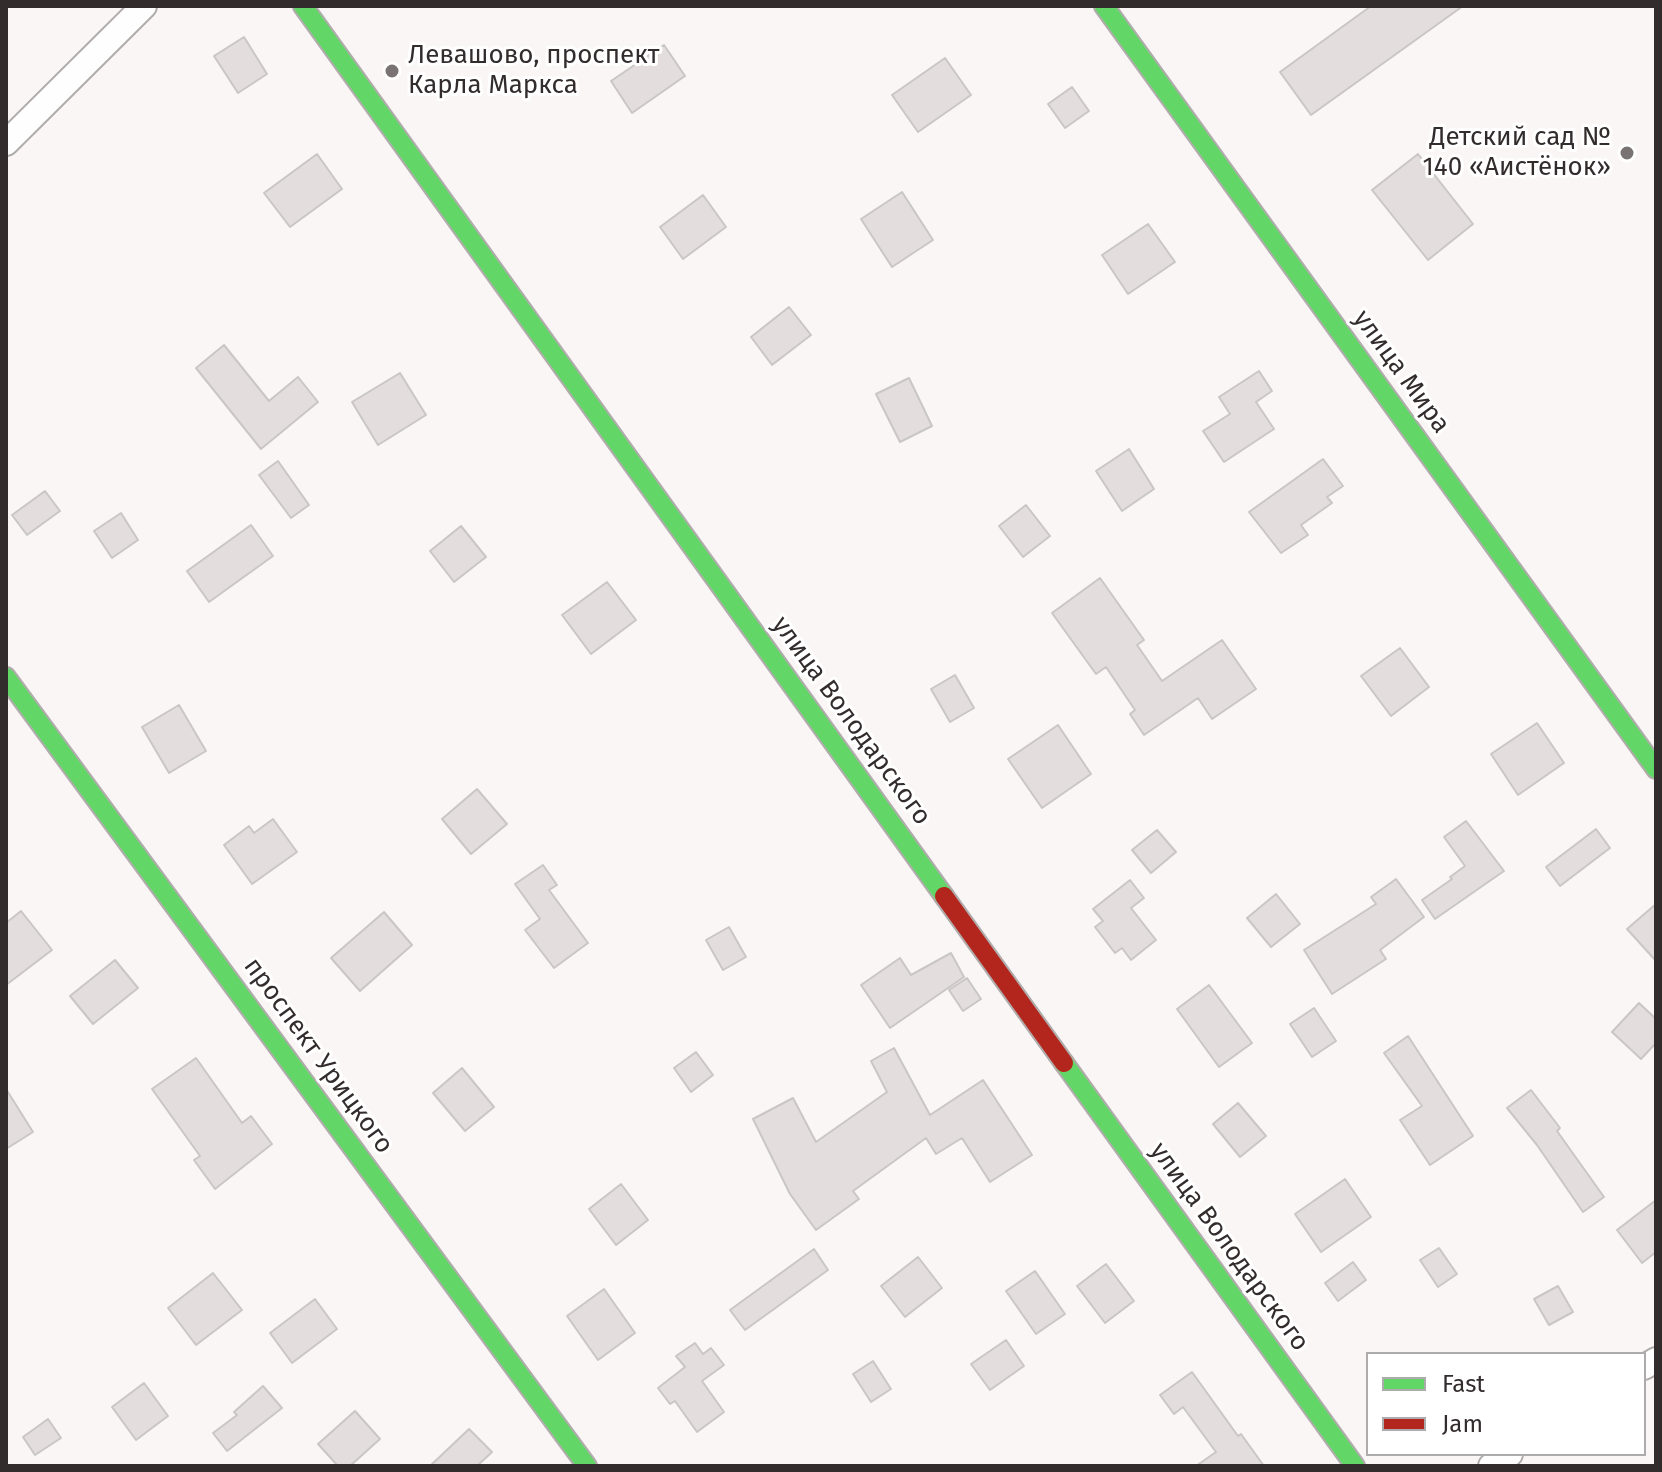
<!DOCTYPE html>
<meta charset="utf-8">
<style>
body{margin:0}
#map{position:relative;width:1662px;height:1472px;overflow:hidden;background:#fbf6f6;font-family:"Fira Sans",sans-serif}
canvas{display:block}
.frame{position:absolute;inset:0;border:8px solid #332c2d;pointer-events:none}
.legend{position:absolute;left:1366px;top:1352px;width:280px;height:104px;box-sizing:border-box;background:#fff;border:2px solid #adabab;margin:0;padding:10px 14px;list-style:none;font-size:24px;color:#332c2d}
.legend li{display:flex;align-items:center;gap:16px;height:40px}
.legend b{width:40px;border:2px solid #adabab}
</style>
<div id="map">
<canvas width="1662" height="1472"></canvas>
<div class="frame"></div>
<ul class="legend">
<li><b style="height:10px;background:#63d668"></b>Fast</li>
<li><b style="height:10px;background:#b3261e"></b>Jam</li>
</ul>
</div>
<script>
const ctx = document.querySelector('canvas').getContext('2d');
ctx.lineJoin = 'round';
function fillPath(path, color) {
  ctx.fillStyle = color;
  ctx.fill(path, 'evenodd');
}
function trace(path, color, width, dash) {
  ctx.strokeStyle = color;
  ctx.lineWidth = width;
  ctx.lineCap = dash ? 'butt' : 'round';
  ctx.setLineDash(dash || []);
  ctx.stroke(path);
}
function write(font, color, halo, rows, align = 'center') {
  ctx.font = font + ' "Fira Sans",sans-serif';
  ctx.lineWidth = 6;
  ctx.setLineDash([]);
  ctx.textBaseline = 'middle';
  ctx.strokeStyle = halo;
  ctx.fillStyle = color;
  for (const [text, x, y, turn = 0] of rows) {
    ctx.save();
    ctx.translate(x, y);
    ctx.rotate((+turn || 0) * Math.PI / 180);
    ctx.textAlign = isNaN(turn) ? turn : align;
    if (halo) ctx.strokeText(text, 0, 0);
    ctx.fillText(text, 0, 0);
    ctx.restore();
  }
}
const building = new Path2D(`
 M 1371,6 L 1463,6 L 1311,115 L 1280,72 Z
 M 244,37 L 267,74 L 238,93 L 214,56 Z
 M 664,45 L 685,76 L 632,113 L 611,81 Z
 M 945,58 L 971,95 L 918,132 L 892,95 Z
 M 1072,87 L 1089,111 L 1065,128 L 1048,104 Z
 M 317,154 L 342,189 L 290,227 L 264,193 Z
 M 1418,154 L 1473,224 L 1428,260 L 1372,190 Z
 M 902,192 L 933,240 L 892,267 L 861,219 Z
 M 703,195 L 726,227 L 683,259 L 660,227 Z
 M 1148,224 L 1175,262 L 1128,294 L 1102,255 Z
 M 789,307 L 811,335 L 772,365 L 751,337 Z
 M 224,345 L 269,401 L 298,377 L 318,402 L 261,449 L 196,368 Z
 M 1259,371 L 1272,391 L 1256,402 L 1274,429 L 1224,462 L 1203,431 L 1230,414 L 1219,397 Z
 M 400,373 L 426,415 L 378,445 L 352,402 Z
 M 909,378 L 932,426 L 900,442 L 876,394 Z
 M 1129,449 L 1154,489 L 1122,511 L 1096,471 Z
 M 1323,459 L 1343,486 L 1327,497 L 1332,503 L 1301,525 L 1308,535 L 1281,553 L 1249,512 Z
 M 278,461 L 309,505 L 291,518 L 259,475 Z
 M 45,491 L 60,511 L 27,535 L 12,515 Z
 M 1026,505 L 1050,536 L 1023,557 L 999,526 Z
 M 121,513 L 138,540 L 112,558 L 94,531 Z
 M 251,525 L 273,556 L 209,602 L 187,571 Z
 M 461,526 L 486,557 L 454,582 L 430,551 Z
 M 1100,578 L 1144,640 L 1137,645 L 1162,681 L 1222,640 L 1256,689 L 1212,719 L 1198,698 L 1144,735 L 1130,714 L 1135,710 L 1106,667 L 1096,674 L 1052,613 Z
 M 607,582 L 636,620 L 591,654 L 562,615 Z
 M 1400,648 L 1429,687 L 1391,716 L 1361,676 Z
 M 955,675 L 974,708 L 950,722 L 931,689 Z
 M 179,705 L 206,751 L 169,773 L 142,727 Z
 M 1537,723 L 1564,763 L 1518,795 L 1491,754 Z
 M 1058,725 L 1091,774 L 1042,808 L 1008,759 Z
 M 477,789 L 507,824 L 471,854 L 442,819 Z
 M 273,819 L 297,852 L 252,884 L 224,845 L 249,826 L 254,833 Z
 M 1466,821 L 1504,871 L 1435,919 L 1422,900 L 1452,879 L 1450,877 L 1465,866 L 1444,837 Z
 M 1596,829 L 1610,848 L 1560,886 L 1546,867 Z
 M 1157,830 L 1176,852 L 1151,873 L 1132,850 Z
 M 543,865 L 557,885 L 549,890 L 588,943 L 554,968 L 525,930 L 540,919 L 515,884 Z
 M 1396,879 L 1424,917 L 1380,950 L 1386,959 L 1332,994 L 1304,950 L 1376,904 L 1371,897 Z
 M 1130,880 L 1144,898 L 1131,908 L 1156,940 L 1131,960 L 1122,948 L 1115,953 L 1095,927 L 1103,921 L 1093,909 Z
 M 1276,894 L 1300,924 L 1271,947 L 1247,918 Z
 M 1656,904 L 1656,961 L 1627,929 Z
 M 21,911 L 52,950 L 6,985 L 6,923 Z
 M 384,912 L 412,945 L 360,991 L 331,958 Z
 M 729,927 L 746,957 L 723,970 L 706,940 Z
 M 951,953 L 964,977 L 890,1028 L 861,985 L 900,958 L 911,975 Z
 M 115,960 L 138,988 L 93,1024 L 70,996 Z
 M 967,978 L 981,999 L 963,1011 L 949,990 Z
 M 1209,985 L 1252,1043 L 1219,1067 L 1177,1009 Z
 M 1639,1003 L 1656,1019 L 1656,1043 L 1641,1059 L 1612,1032 Z
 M 1314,1008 L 1336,1041 L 1312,1057 L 1290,1024 Z
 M 1408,1036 L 1473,1136 L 1430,1165 L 1400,1120 L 1422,1106 L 1384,1053 Z
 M 894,1048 L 930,1115 L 983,1080 L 1032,1155 L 990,1182 L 962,1138 L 936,1154 L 926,1138 L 853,1191 L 859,1199 L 816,1230 L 790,1194 L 753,1119 L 793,1098 L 816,1142 L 887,1092 L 871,1061 Z
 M 696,1052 L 713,1075 L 691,1092 L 674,1068 Z
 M 196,1058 L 242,1123 L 251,1116 L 272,1144 L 215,1189 L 194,1160 L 200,1156 L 152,1089 Z
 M 462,1068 L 494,1107 L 465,1131 L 433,1093 Z
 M 6,1089 L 33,1132 L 6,1149 Z
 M 1531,1090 L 1560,1128 L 1557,1131 L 1604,1197 L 1583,1212 L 1537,1145 L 1507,1108 Z
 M 1238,1103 L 1266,1136 L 1240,1157 L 1213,1124 Z
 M 1345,1179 L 1371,1217 L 1321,1252 L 1295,1214 Z
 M 621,1184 L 648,1220 L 616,1245 L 589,1209 Z
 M 1656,1200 L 1656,1252 L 1642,1263 L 1617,1230 Z
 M 1439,1248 L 1457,1274 L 1438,1287 L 1420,1260 Z
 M 814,1249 L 828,1270 L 745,1330 L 730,1310 Z
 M 918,1257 L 942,1288 L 905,1317 L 881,1286 Z
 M 1353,1262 L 1366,1280 L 1338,1301 L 1325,1283 Z
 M 1106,1264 L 1134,1301 L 1105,1323 L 1077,1286 Z
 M 1035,1271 L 1065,1314 L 1036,1334 L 1006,1291 Z
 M 213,1273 L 242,1310 L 196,1345 L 168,1308 Z
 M 1558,1286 L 1573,1312 L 1549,1325 L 1534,1299 Z
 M 604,1289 L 635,1333 L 598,1360 L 567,1316 Z
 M 315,1299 L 337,1329 L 292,1363 L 270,1333 Z
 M 1006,1340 L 1024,1366 L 990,1390 L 971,1364 Z
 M 695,1343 L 703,1354 L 711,1348 L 724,1365 L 702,1381 L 724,1412 L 697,1432 L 675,1401 L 670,1404 L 658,1388 L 685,1367 L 676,1356 Z
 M 873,1361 L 891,1389 L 871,1402 L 853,1374 Z
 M 1192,1372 L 1238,1436 L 1241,1434 L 1264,1466 L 1196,1466 L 1216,1452 L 1183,1407 L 1174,1414 L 1160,1395 Z
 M 144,1383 L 168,1416 L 136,1440 L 112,1407 Z
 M 263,1386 L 282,1408 L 227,1451 L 213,1433 L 237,1415 L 234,1412 Z
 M 355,1411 L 380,1439 L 350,1466 L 338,1466 L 318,1444 Z
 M 48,1419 L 61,1438 L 35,1455 L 23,1437 Z
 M 469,1429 L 492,1452 L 477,1466 L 430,1466 Z`);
fillPath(building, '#e3ddde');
trace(building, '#cbc6c6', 2);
const street = new Path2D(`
 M 6,143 L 144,6
 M 1644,1367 L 1656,1360
 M 1491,1466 L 1510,1454`);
const fast = new Path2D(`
 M 303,6 L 944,896
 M 1104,6 L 1656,769
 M 6,677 L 587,1466
 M 1064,1063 L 1355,1466`);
const jam = new Path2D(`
 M 944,896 L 1064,1063`);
trace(street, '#b1acac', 28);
trace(fast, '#b1acac', 22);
trace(jam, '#b1acac', 22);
trace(street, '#fefefe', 24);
trace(fast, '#63d668', 18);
trace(jam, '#b3261e', 18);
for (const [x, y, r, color] of [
 [392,71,8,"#797373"],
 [1627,153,8,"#797373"]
]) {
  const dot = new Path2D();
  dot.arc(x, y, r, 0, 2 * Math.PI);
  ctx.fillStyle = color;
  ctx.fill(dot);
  trace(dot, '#fff', 3);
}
write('26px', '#332c2d', '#fff', [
 ["Левашово, проспект",408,56],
 ["Карла Маркса",408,86],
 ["Детский сад №",1611,138,"right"],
 ["140 «Аистёнок»",1611,168,"right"]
], 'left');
write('26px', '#332c2d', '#fff', [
 ["улица Мира",1401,372,54],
 ["улица Володарского",851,721,54],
 ["проспект Урицкого",318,1056,54],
 ["улица Володарского",1229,1247,54]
]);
</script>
